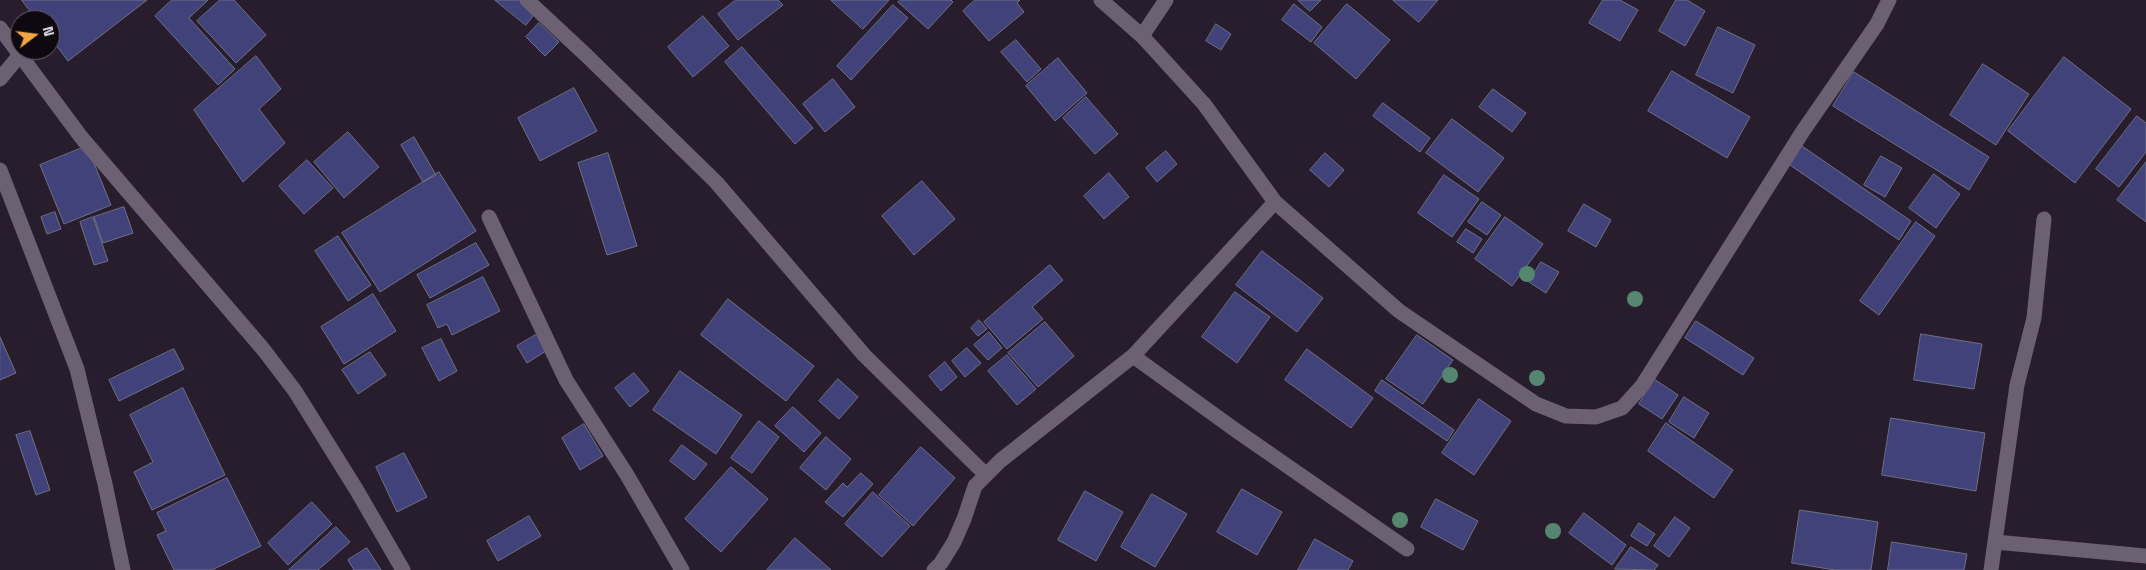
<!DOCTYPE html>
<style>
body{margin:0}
#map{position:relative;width:2146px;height:570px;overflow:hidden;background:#281d2d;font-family:"Space Grotesk",sans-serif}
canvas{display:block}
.north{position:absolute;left:10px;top:10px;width:50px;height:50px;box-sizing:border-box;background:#0e0910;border:1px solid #67616a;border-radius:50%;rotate:75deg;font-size:14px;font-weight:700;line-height:20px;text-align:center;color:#ece5f1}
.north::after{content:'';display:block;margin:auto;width:18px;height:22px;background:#f2a541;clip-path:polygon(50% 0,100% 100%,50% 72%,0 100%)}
</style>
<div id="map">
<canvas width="2146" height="570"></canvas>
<div class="north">N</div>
</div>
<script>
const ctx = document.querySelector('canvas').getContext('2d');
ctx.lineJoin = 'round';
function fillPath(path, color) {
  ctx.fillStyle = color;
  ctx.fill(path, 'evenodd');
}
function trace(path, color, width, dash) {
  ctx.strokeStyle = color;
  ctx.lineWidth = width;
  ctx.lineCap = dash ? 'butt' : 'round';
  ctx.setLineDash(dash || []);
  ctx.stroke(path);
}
const building = new Path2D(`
 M 22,0 L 147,0 L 68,61 L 50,37 L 50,20 L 37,20 Z
 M 172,0 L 208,0 L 189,18 L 235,69 L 218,85 L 155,16 Z
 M 220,0 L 234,0 L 266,35 L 236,63 L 197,21 Z
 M 495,0 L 522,0 L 536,12 L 526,25 Z
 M 736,0 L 778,0 L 783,5 L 738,40 L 718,14 Z
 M 831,0 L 889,0 L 863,29 Z
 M 900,0 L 951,0 L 953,2 L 928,29 L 898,2 Z
 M 975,0 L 1020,0 L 1017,3 L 1024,12 L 989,41 L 963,11 Z
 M 1298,0 L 1321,0 L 1310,11 Z
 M 1393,0 L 1438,0 L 1419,22 Z
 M 1603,0 L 1620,0 L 1638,10 L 1620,41 L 1589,23 Z
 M 1676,0 L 1687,0 L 1705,11 L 1685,46 L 1659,31 Z
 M 1294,4 L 1322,27 L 1311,42 L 1282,20 Z
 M 1347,4 L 1390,40 L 1356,79 L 1314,43 Z
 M 893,5 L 908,18 L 851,80 L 837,66 Z
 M 703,16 L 729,46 L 693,77 L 668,47 Z
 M 539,23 L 559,42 L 545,56 L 526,37 Z
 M 1216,24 L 1231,34 L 1221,50 L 1206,41 Z
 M 1718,27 L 1755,45 L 1733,93 L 1696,75 Z
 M 1016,40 L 1041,69 L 1027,82 L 1001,52 Z
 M 742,47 L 813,128 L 795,144 L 725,62 Z
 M 256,56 L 281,89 L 259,109 L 285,143 L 243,182 L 194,110 Z
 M 2064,57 L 2131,109 L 2075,183 L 2008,131 Z
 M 1058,58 L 1087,93 L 1055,121 L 1026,86 Z
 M 1983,64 L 2029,94 L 1996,145 L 1950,115 Z
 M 1672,71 L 1750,117 L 1727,158 L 1648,111 Z
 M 1854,72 L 1989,157 L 1969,190 L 1833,106 Z
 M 833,79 L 855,107 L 825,132 L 803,104 Z
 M 574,88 L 597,131 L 540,161 L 518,118 Z
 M 1493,89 L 1526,113 L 1512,132 L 1479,107 Z
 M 1086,97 L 1118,134 L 1095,154 L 1063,118 Z
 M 1383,103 L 1430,138 L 1420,152 L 1373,116 Z
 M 2137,116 L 2146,123 L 2146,152 L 2119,187 L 2096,169 Z
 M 1452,119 L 1504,158 L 1478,192 L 1426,153 Z
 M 348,132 L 379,167 L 344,198 L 314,162 Z
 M 414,137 L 436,175 L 423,182 L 401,145 Z
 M 1799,144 L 1911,221 L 1899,240 L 1787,163 Z
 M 87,146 L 111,205 L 64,224 L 40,165 Z
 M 1166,151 L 1177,164 L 1157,182 L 1146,168 Z
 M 608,153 L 637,246 L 607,255 L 578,163 Z
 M 1325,153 L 1344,170 L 1329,187 L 1310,170 Z
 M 1881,156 L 1902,168 L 1885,197 L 1864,185 Z
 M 307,160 L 333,188 L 304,214 L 279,186 Z
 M 2146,162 L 2146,222 L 2117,200 Z
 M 439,172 L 476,231 L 380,292 L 342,233 Z
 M 1109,173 L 1129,197 L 1104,219 L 1084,196 Z
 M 1934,174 L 1960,194 L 1936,228 L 1909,208 Z
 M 1444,175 L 1479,199 L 1452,237 L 1418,213 Z
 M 922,181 L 955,219 L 914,255 L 882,216 Z
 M 1482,202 L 1501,215 L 1487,235 L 1468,222 Z
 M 1584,204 L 1611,220 L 1596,247 L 1568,231 Z
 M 124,207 L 133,233 L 103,243 L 94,217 Z
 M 55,212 L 61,229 L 47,234 L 41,217 Z
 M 93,217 L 108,261 L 94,265 L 80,222 Z
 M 1505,217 L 1543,244 L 1512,286 L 1475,259 Z
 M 1916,222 L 1935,236 L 1879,315 L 1860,301 Z
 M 1466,229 L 1482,239 L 1473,253 L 1457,242 Z
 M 338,236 L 371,285 L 348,301 L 315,251 Z
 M 476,243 L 489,265 L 430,298 L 417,275 Z
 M 1262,251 L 1323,298 L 1297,332 L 1236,285 Z
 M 1541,262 L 1559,272 L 1546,293 L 1529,282 Z
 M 1050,265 L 1063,280 L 1032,307 L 1043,319 L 1007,349 L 984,322 Z
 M 483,277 L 500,311 L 452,335 L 447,324 L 438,328 L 427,305 Z
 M 1235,292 L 1270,317 L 1237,363 L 1202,337 Z
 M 373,294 L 396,331 L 344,364 L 321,327 Z
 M 728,299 L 814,366 L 786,401 L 701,335 Z
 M 979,320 L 987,329 L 978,336 L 971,328 Z
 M 1696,321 L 1754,358 L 1743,375 L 1685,338 Z
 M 1045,322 L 1074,356 L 1038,387 L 1008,353 Z
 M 989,332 L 1002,348 L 988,360 L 974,345 Z
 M 539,333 L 549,349 L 527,363 L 517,346 Z
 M 1921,334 L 1982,344 L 1974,389 L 1914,380 Z
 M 1417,335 L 1453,360 L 1423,404 L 1386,379 Z
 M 0,337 L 16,373 L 0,380 Z
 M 441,339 L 457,371 L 439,381 L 422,348 Z
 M 967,348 L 981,363 L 965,377 L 952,361 Z
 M 174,349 L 184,369 L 119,401 L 109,380 Z
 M 1307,349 L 1373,398 L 1351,428 L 1285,380 Z
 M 370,352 L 386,375 L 358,394 L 342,370 Z
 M 1007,355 L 1036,389 L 1017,405 L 988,371 Z
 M 945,362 L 957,377 L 941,391 L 929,376 Z
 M 680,371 L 742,415 L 716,454 L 653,410 Z
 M 634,373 L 649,391 L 630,407 L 615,388 Z
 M 838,379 L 858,397 L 839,419 L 819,401 Z
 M 1654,379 L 1678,395 L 1662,419 L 1639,404 Z
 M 1382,380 L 1454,430 L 1447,441 L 1375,391 Z
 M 183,388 L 225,475 L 152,510 L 134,472 L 153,462 L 130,415 Z
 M 1684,397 L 1709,413 L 1694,438 L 1669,422 Z
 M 1479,399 L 1511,421 L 1474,475 L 1442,453 Z
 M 793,407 L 821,433 L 804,452 L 775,426 Z
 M 1891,418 L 1985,433 L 1976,491 L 1882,475 Z
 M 759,421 L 779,437 L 752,473 L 731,458 Z
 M 1666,423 L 1733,470 L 1714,498 L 1648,451 Z
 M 584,424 L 603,456 L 580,470 L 562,438 Z
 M 30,431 L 50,490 L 36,495 L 16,435 Z
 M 826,437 L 851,459 L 826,490 L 800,468 Z
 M 682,445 L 707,464 L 694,480 L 670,461 Z
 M 921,447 L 955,478 L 913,526 L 879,495 Z
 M 404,453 L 427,497 L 397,512 L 376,467 Z
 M 731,467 L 768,499 L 721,552 L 685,519 Z
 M 861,473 L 873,484 L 843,517 L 825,502 L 843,483 L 847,487 Z
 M 227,478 L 261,546 L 212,570 L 174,570 L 157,535 L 166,531 L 157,513 Z
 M 1242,489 L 1282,512 L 1257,555 L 1217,532 Z
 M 1085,491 L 1123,512 L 1096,561 L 1058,540 Z
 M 873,492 L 910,526 L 882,557 L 845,524 Z
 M 1152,494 L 1187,514 L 1155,567 L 1121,547 Z
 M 1436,499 L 1478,521 L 1463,550 L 1421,527 Z
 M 312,502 L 332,524 L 288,565 L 268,543 Z
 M 1800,510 L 1878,522 L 1871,570 L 1835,570 L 1792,563 Z
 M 1584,513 L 1626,545 L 1612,565 L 1569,533 Z
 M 529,516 L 541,536 L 498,561 L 487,541 Z
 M 1675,517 L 1690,528 L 1669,557 L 1654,546 Z
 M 1639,523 L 1655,534 L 1647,546 L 1631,536 Z
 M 336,527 L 350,542 L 318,570 L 289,570 Z
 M 795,538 L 831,570 L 767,570 Z
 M 1315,539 L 1353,561 L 1348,570 L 1298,570 Z
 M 1892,542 L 1967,554 L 1964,570 L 1888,570 Z
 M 1631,547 L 1658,565 L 1654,570 L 1615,569 Z
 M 367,548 L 381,570 L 354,570 L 348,560 Z`);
fillPath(building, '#42427b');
trace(building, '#6e7086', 1);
trace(new Path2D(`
 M 527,0 L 587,56 L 716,182 L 864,355 L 986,475
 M 1101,0 L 1142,36 L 1204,104 L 1275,202 L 1399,311 L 1536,404 L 1566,416 L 1596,417 L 1622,408 L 1642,386 L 1803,131 L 1877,24 L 1889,0
 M 0,28 L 81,137 L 263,349 L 295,391 L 356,489 L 403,570
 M 1142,36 L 1166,0
 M 0,79 L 19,56
 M 0,170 L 77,369 L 105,484 L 123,570
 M 489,217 L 566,380 L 627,475 L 682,570
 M 1133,356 L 1234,429 L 1407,549
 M 1995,542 L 2146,556
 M 934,570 L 941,563 L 954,542 L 964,519 L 975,486 L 1000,461 L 1133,356 L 1275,202
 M 1991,570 L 2017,385 L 2034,318 L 2044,219`), '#6c6073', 15);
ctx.fillStyle = '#558770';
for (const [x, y] of [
 [1527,274],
 [1635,299],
 [1450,375],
 [1537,378],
 [1400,520],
 [1553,531]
]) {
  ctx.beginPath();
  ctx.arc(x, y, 8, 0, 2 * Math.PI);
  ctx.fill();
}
</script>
